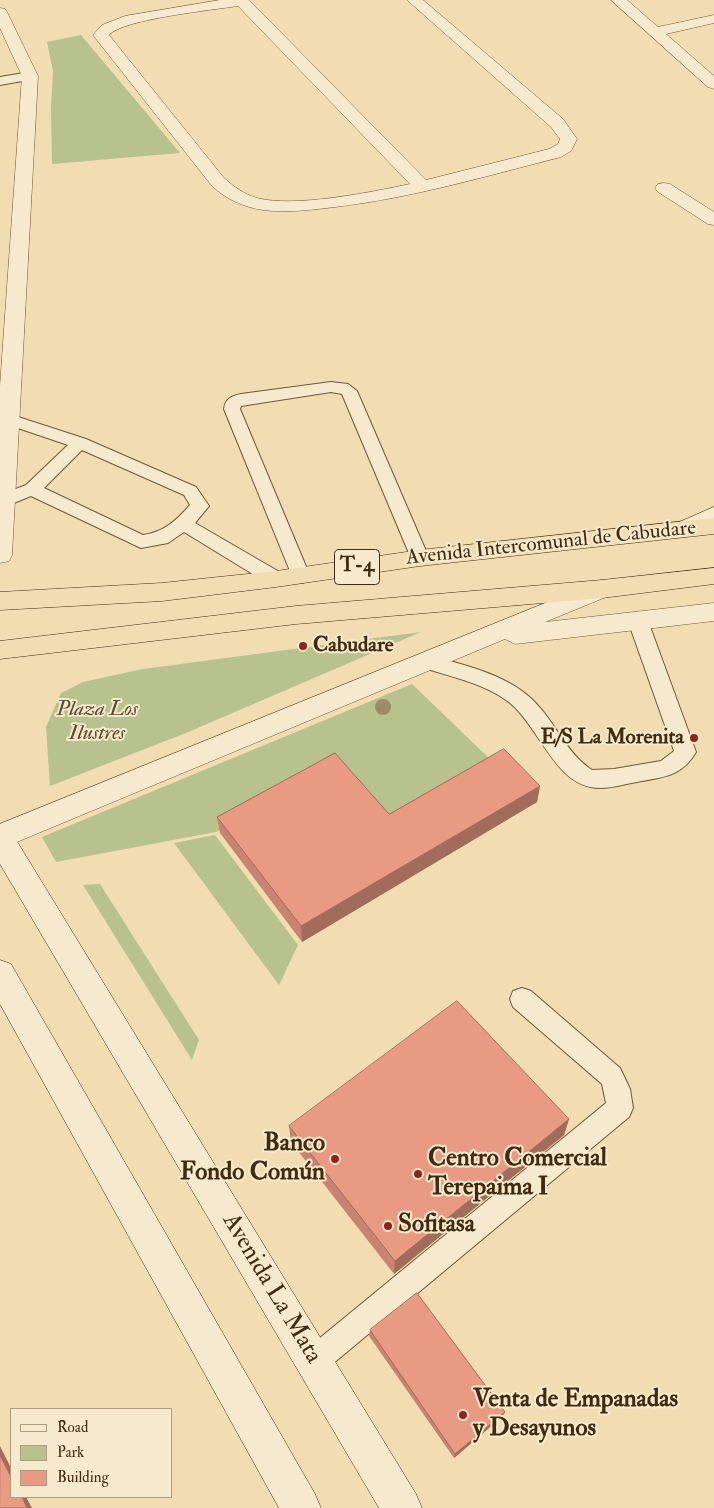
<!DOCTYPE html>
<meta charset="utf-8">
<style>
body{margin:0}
#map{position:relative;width:714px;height:1508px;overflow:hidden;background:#f2ddb2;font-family:"IM FELL Double Pica",serif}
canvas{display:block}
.legend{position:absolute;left:10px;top:1408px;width:162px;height:90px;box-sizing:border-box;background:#f7e9cd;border:1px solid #ae9d81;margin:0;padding:6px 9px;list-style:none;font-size:15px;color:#412b0f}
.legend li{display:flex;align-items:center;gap:10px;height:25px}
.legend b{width:25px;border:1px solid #ae9d81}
</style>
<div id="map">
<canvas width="714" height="1508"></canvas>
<ul class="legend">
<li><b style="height:6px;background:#f7e9cd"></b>Road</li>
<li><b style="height:14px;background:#b7c28f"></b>Park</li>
<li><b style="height:14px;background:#e89a82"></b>Building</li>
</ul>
</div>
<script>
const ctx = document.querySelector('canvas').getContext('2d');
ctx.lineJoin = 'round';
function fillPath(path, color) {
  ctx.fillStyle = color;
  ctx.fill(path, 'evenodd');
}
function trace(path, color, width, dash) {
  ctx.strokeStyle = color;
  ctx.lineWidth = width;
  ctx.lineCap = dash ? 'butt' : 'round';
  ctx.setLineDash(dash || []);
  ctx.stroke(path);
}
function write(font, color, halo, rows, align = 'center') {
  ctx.font = font + ' "IM FELL Double Pica",serif';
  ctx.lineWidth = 4;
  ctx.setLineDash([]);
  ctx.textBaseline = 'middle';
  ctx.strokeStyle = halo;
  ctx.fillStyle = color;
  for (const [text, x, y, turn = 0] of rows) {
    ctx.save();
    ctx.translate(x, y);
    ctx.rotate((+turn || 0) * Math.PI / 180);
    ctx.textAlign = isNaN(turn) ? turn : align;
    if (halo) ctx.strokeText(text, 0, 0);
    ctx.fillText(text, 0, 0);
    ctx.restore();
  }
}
fillPath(new Path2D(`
 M 81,35 L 180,153 L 52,164 L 51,108 L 53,71 L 47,42 Z
 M 421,632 L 186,733 L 50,786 L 46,727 L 61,693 L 83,682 L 143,669 Z
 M 412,684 L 493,762 L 388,824 L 338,767 L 216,832 L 56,862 L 42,837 Z
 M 215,835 L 298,945 L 279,985 L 174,843 Z
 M 100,884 L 199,1040 L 192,1060 L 83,885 Z`), '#b7c28f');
const lane = new Path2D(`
 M 30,72 L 36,76 L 34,79 L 0,85 L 0,77 Z
 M 331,382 L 348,384 L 357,391 L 429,558 L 427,562 L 420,564 L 413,562 L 411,558 L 342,394 L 331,392 L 241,406 L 240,409 L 310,576 L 308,581 L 301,583 L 294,581 L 292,576 L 224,409 C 225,399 231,396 241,394 Z
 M 9,414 L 86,439 L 196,487 L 209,506 L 195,523 L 283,574 L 285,579 L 283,584 L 276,586 L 269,584 L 184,532 L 168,543 L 141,548 L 31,496 L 9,505 L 0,506 L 0,495 L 26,485 L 68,445 L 3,423 L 1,419 L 3,415 ZM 82,450 L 184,495 L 190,505 C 177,520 164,532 143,535 L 44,488 Z
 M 638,614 L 645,616 L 648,621 L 696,752 C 683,775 665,777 642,781 C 628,783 615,788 600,788 C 554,788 540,724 506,700 C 481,682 447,676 418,666 L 415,661 L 418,656 L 425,654 C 465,666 513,674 541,709 C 558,729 569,755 592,770 L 614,769 L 661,761 L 674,751 L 628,621 L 631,616 Z
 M 522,988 L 531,991 L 620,1068 L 630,1089 L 633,1108 L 629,1117 L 324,1371 L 314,1376 L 304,1371 L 299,1361 L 304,1351 L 606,1103 L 602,1084 L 513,1007 L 510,999 L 513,991 Z`);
const street = new Path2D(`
 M 220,0 L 249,0 L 426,180 L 549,149 L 558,144 L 560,139 L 551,127 L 407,0 L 423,0 L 563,119 L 577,139 L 571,151 L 561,157 C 486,176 412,198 335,207 C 311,210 286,213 263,210 C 243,207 226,199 212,186 L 93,35 L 102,25 L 125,16 ZM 238,6 L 410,184 C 372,192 294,208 257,198 C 244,194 234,187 224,178 L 109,35 C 123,19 213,10 238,6 Z
 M 611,0 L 627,0 L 658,27 L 714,15 L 714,23 L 666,34 L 714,76 L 714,89 L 708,87 Z
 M 0,8 L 5,9 L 7,12 L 38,76 L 12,555 L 9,561 L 0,563 L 0,386 L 22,76 L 0,28 Z
 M 664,183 L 670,184 L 714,212 L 714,225 L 708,224 L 658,192 L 655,188 L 658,184 Z
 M 714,507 L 714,525 C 701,531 689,540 675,536 L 671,530 L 675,524 Z
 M 602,580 L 611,583 L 614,589 L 611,595 L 545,622 L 714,603 L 714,621 L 515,644 L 505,639 L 0,849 L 0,824 Z`);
const secondary = new Path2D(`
 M 0,826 L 10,830 L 416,1494 L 422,1508 L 379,1508 L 0,864 Z
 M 0,960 L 11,964 L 315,1494 L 321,1508 L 279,1508 L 0,1004 Z`);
const highway = new Path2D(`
 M 714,518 L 714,534 L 420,566 L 276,587 L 162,601 L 0,610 L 0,592 L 162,583 L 276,571 L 420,550 Z
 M 714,568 L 714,584 L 602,598 L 296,624 L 0,659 L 0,641 L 296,606 L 602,580 Z`);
trace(lane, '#6d5838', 2);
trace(street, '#6d5838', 1);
trace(secondary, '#412b0f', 1);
trace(highway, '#412b0f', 1);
fillPath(lane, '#f7e9cd');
fillPath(street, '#f7e9cd');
fillPath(secondary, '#f7e9cd');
fillPath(highway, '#f2ddb2');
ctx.fillStyle = '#9e8c67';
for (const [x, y] of [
 [383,707]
]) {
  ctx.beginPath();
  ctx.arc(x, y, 8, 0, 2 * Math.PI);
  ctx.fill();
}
fillPath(new Path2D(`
 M 540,786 L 537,802 L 302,942 L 220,833 L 217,817 L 389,814 Z
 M 569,1119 L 564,1135 L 394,1274 L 291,1142 L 289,1126 Z
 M 370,1330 L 503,1416 L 454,1458 L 369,1336 Z`), '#c88470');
fillPath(new Path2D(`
 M 540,786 L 537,802 L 302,942 L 301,926 Z
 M 569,1119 L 564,1135 L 394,1274 L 395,1261 Z
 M 505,1412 L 503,1416 L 454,1458 L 455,1454 Z
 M 0,1446 L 11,1468 L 11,1477 L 0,1455 Z
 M 22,1497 L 26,1497 L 32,1508 L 27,1508 Z`), '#a26c5b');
const building = new Path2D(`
 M 504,749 L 540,786 L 301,926 L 217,817 L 335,753 L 389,814 Z
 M 457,1001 L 569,1119 L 395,1261 L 289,1126 Z
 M 417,1293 L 505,1412 L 455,1454 L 370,1330 Z
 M 0,1455 L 11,1477 L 11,1497 L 22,1497 L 27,1508 L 0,1508 Z`);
fillPath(building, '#e89a82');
trace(building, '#a26c5b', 1);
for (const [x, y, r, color] of [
 [303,646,5,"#8f2418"],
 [694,738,5,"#8f2418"],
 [335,1159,5,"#8f2418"],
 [418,1174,5,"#8f2418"],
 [388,1226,5,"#8f2418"],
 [463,1415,5,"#8f2418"]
]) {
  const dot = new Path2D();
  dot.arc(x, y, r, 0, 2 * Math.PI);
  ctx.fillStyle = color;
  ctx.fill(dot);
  trace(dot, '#f7e9cd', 2);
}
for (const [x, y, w] of [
 [357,567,45]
]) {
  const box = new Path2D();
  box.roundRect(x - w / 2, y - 17.5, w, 35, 4);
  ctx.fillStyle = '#f7e9cd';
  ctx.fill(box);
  trace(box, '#412b0f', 1);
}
write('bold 20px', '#412b0f', null, [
 ["T-4",357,567]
]);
write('21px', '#412b0f', '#f7e9cd', [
 ["Avenida Intercomunal de Cabudare",551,544,-6]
]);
write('bold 21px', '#412b0f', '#f7e9cd', [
 ["Cabudare",313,646],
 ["E/S La Morenita",684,738,"right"]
], 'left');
write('italic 21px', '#594929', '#f7e9cd', [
 ["Plaza Los",97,710],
 ["Ilustres",97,734]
]);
write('bold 25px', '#412b0f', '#f7e9cd', [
 ["Banco",325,1145,"right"],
 ["Fondo Común",325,1174,"right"],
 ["Centro Comercial",428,1160],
 ["Terepaima I",428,1189],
 ["Sofitasa",398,1226],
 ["Venta de Empanadas",473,1401],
 ["y Desayunos",473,1430]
], 'left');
write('25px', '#412b0f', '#f7e9cd', [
 ["Avenida La Mata",271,1289,59]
]);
</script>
